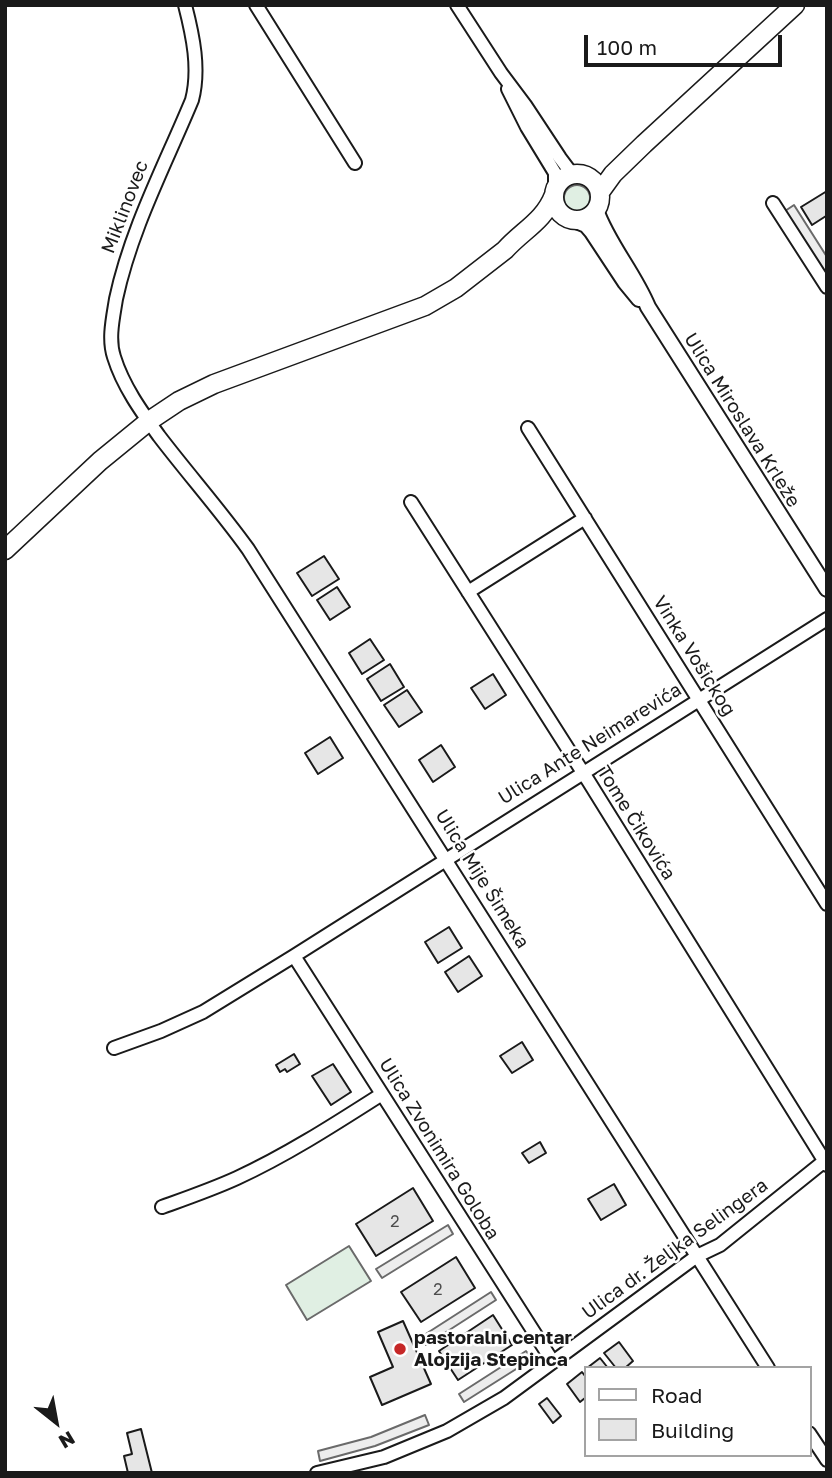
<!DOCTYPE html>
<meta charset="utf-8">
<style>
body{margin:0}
#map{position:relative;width:832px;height:1478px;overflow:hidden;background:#fff;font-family:"Golos Text",sans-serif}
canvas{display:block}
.frame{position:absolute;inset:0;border:7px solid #1a1a1a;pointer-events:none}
.legend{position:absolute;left:584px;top:1366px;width:228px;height:91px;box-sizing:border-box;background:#fff;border:2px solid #a3a3a3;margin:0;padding:9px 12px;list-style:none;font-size:21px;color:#1a1a1a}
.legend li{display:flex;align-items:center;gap:14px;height:35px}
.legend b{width:35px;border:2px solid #a3a3a3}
.north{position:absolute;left:21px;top:1387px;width:70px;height:70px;-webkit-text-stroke:5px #fff;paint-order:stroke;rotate:149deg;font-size:19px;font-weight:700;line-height:28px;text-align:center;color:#1a1a1a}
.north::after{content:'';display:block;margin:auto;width:24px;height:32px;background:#1a1a1a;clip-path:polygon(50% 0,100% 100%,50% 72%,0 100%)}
.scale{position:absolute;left:584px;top:35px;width:198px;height:32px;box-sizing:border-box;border:4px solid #1a1a1a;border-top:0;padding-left:9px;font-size:21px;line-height:24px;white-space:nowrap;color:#1a1a1a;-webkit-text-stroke:5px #fff;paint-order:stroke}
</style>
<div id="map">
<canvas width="832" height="1478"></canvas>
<div class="frame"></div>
<ul class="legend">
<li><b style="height:9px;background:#fff"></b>Road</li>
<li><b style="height:19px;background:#e6e6e6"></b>Building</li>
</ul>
<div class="north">N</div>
<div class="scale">100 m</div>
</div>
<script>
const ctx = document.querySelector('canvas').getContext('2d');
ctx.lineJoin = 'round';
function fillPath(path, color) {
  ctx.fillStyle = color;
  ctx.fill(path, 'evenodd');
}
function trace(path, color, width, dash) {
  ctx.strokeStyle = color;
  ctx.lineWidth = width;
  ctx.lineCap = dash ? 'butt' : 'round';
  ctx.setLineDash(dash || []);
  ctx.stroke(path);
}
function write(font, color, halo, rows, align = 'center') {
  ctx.font = font + ' "Golos Text",sans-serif';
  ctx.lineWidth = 5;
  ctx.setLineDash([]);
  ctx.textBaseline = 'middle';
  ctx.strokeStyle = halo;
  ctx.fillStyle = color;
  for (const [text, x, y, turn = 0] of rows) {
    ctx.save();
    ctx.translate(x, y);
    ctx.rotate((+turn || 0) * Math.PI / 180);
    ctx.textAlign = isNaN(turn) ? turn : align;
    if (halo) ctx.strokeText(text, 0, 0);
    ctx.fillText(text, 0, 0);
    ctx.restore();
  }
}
const green = new Path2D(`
 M564 198a13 13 0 1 1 26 0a13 13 0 1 1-26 0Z
 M 349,1246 L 371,1281 L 307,1320 L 286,1285 Z`);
fillPath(green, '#e0efe3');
trace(green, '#6a6a6a', 2);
const parking = new Path2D(`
 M 794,205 L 827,257 L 827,278 L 785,211 Z
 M 448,1225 L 453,1234 L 382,1278 L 376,1269 Z
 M 491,1292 L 496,1300 L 426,1345 L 421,1337 Z
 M 526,1351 L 532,1359 L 464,1402 L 459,1394 Z
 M 425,1415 L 429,1425 L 375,1446 L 320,1461 L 318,1451 L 371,1437 Z`);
fillPath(parking, '#ededed');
trace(parking, '#6a6a6a', 2);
const building = new Path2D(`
 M 827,191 L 827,217 L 826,216 L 812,225 L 801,207 Z
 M 324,556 L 339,579 L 312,596 L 297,573 Z
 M 337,587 L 350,607 L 330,620 L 317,600 Z
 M 370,639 L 384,660 L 362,674 L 349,653 Z
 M 390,664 L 404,687 L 381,701 L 367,679 Z
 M 493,674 L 506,695 L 485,709 L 471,688 Z
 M 407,690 L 422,712 L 399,727 L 384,705 Z
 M 330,737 L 343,758 L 318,774 L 305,753 Z
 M 441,745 L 455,767 L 433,782 L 419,760 Z
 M 449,927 L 462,948 L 438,963 L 425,942 Z
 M 469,956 L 482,976 L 458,992 L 445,972 Z
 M 522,1042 L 533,1060 L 512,1073 L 500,1056 Z
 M 294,1054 L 300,1064 L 287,1072 L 285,1069 L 280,1072 L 276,1065 Z
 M 333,1064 L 351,1092 L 331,1105 L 312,1076 Z
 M 540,1142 L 546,1153 L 529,1163 L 522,1153 Z
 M 614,1184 L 626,1205 L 601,1220 L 588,1199 Z
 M 413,1188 L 433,1221 L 376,1256 L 356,1224 Z
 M 456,1257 L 475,1288 L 421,1322 L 401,1292 Z
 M 493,1315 L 512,1345 L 458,1380 L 439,1351 Z
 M 403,1321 L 431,1384 L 382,1405 L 370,1377 L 393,1367 L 378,1332 Z
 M 619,1342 L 633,1361 L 625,1368 L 616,1368 L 604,1353 Z
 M 600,1358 L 608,1368 L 587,1368 Z
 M 582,1372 L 585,1376 L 585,1398 L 580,1402 L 567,1384 Z
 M 547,1398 L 561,1416 L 553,1423 L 539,1404 Z
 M 141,1429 L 152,1473 L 128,1473 L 124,1456 L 132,1454 L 127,1433 Z`);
fillPath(building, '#e6e6e6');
trace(building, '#1a1a1a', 2);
const minor = new Path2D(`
 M 185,5 C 193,36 200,69 192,100 C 165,165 131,229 116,299 C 113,318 108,339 114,357 C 123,386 141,411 159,436 C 188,474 220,510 248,549 L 768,1368
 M 256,5 L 355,163
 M 457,5 L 501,73 L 525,105 L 560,158 L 572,174
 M 508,89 L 527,127 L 555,173 L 555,188
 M 773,203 L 827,287
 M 528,428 L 827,904
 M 411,502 L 589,782 L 827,1165
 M 468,592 L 585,518
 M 294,956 L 553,1362
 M 114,1048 L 161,1031 L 203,1012 L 294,956 L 827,619
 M 162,1207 C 187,1198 213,1189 237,1178 C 287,1155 335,1124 382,1094
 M 809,1433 L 827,1460
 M 317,1473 L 384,1457 L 447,1431 L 504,1398 L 697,1256 L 720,1245 L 827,1159`);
const tertiary = new Path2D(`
 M 596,210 C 608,244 634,273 648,307 L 827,589
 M 574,220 L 586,225 L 592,232 L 625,282 L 639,299`);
const secondary = new Path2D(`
 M554 197a23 23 0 1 1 46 0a23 23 0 1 1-46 0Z
 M 600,192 L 613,174 L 644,144 L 795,5
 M 5,550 L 100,461 L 149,421 L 179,401 L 214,384 L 425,306 L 456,288 L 505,250 C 523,230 544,221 554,195`);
trace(minor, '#1a1a1a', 16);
trace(tertiary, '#1a1a1a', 18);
trace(secondary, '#1a1a1a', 21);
trace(minor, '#fff', 12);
trace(tertiary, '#fff', 14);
trace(secondary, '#fff', 18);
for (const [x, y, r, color] of [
 [400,1349,7,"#c62828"]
]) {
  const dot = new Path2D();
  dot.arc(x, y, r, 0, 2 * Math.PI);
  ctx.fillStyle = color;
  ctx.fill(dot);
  trace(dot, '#fff', 2.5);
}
write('16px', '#4d4d4d', null, [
 ["2",395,1222],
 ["2",438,1290]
]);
write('19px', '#1a1a1a', '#fff', [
 ["Miklinovec",125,207,-69],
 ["Ulica Miroslava Krleže",742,420,58],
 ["Vinka Vošickog",694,656,58],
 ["Ulica Ante Neimarevića",590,744,-32],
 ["Tome Čikovića",636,823,58],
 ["Ulica Mije Šimeka",482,879,58],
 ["Ulica Zvonimira Goloba",439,1149,58],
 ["Ulica dr. Željka Selingera",675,1249,-36]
]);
write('bold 19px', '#1a1a1a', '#fff', [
 ["pastoralni centar",414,1338],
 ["Alojzija Stepinca",414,1360]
], 'left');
</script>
